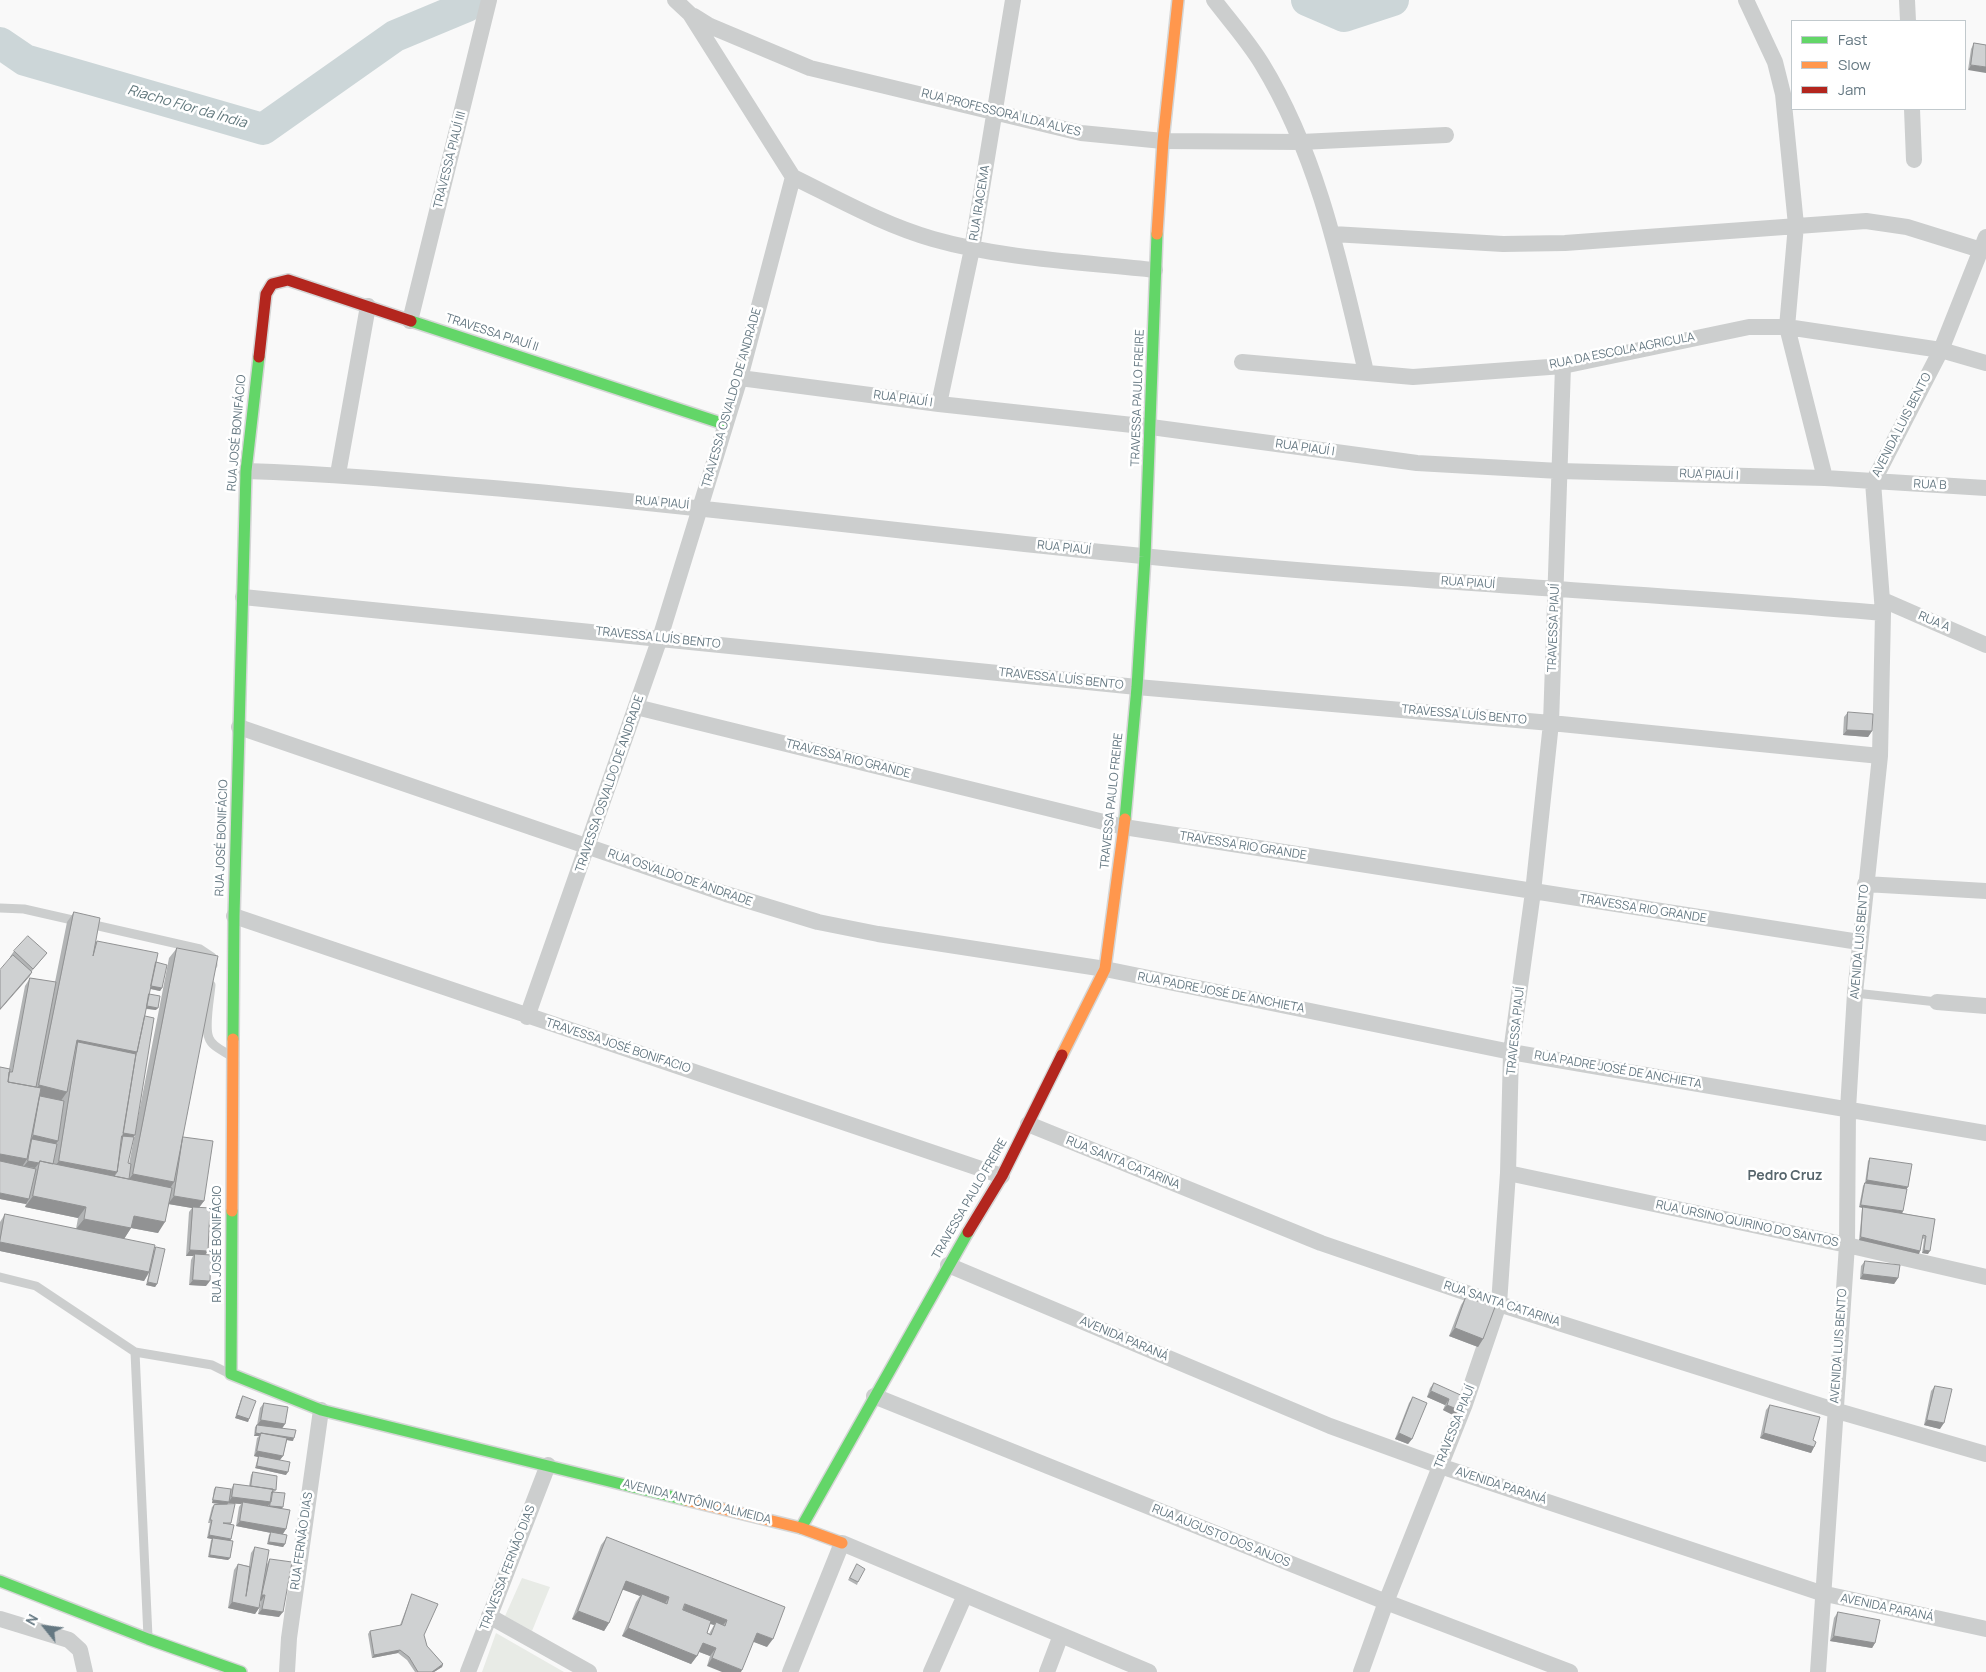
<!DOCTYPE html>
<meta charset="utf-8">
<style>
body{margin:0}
#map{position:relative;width:1986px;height:1672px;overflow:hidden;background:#f9f9f9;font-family:Manrope,sans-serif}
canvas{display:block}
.legend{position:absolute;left:1791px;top:20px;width:175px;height:90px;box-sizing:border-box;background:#fff;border:1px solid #c1c9cd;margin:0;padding:6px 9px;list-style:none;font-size:15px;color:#657882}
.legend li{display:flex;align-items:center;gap:10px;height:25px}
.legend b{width:25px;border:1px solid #c1c9cd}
.north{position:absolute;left:20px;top:1602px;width:50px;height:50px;-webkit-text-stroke:4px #fff;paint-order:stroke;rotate:299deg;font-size:14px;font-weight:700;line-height:20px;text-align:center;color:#657882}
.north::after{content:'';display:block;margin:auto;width:18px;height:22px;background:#657882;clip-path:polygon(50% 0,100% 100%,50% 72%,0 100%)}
</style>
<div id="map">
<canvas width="1986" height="1672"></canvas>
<ul class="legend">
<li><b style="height:6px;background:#63d668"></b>Fast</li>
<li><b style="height:6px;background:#ff974d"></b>Slow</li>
<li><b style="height:6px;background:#b3261e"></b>Jam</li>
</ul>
<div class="north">N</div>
</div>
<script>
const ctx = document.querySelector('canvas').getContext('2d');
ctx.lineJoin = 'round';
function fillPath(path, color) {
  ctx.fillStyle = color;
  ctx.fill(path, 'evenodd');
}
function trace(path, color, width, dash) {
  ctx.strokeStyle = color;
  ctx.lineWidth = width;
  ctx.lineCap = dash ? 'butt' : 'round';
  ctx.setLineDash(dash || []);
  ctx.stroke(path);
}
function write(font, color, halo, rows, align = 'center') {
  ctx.font = font + ' Manrope,sans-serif';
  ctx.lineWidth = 5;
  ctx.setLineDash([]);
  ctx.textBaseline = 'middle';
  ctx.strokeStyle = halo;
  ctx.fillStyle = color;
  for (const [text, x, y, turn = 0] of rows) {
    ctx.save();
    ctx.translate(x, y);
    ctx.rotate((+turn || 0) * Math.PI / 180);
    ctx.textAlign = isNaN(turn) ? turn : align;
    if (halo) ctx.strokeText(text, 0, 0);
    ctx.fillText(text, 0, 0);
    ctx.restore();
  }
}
fillPath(new Path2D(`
 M 522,1578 L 550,1587 L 532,1631 L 505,1616 Z
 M 496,1633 L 564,1672 L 482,1672 Z`), '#e8ebe6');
trace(new Path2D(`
 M 1307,0 L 1344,16 L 1393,0
 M 0,43 L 25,60 L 263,129 L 395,36 L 467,6`), '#ccd6d8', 32);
const fast = new Path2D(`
 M 411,321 L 724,424
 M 1125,819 L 1137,687 L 1145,557 L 1157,234
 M 233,1039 L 234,916 L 246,471 L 259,357
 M 232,1211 L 231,1374 L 321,1410 L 686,1500
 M 801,1528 L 968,1232
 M 0,1581 L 148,1639 L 241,1672`);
const slow = new Path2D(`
 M 1157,234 L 1163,141 L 1178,0
 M 1062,1055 L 1105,969 L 1125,819
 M 232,1211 L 233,1039
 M 686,1500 L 801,1528 L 842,1543`);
const jam = new Path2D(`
 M 259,357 L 266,294 L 272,284 L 288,280 L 411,321
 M 968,1232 L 1002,1176 L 1062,1055`);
trace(fast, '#d5d6d6', 14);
trace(slow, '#d5d6d6', 14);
trace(jam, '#d5d6d6', 14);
trace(new Path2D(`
 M 0,908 L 24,909 L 200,949 L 212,957 L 213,965
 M 211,985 C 210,998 204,1027 209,1038 C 212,1047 224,1051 231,1056
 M 1855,993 L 1937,1002
 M 0,1277 L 36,1286 L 135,1352 L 212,1365 L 230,1374
 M 135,1352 L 148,1637`), '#cccece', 9);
trace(new Path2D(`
 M 1214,0 C 1230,21 1248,41 1262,64 C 1319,157 1341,267 1366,372
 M 1746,0 L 1775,62 L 1783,94 L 1796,225 L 1787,327 L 1825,478
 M 1907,0 L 1908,21
 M 694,16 L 710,26 L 810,68 L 1081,133 L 1163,141 L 1301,142 L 1446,135
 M 1912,109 L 1914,160
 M 793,177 C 838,199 884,225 933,239 C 1003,259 1082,262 1155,270
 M 1333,234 L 1503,244 L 1565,243 L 1866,221 L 1907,227 L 1981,250
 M 410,321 L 489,0
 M 1242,362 L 1413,377 L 1563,366 L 1749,327 L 1787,327 L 1941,350 L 1986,363
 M 740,378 L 939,404 L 1151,427 L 1417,463 L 1559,471 L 1825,478 L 1986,488
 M 939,404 L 972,249 L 1013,0
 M 246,471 C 340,474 433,483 526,491 C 732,510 937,536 1142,556 C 1389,581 1637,592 1883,613
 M 338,474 L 368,306
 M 243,597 L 1137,687 L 1551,723 L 1880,756
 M 1883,600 L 1986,645
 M 636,707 L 1124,827 L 1859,942
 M 239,727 L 726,894 L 818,922 L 878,934 L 1105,969 L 1511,1052 L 1986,1133
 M 1865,884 L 1986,891
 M 234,916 L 1002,1176
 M 1937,1002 L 1986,1006
 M 527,1017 L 660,638 L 740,378 L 793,177 L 690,14 L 675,0
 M 1028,1124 L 1321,1243 L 1499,1304 L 1834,1410 L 1986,1454
 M 1508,1173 L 1847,1245 L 1986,1277
 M 948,1265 L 1330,1426 L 1440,1466 L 1821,1593 L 1986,1629
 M 874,1396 L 1386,1602 L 1570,1672
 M 489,1616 L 589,1672
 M 0,1619 L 69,1640 L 80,1650 L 85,1672
 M 287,1672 L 289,1638 L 321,1410
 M 468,1672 L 548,1465
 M 790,1672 L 842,1543 L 1149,1672
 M 931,1672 L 965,1595
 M 1047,1672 L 1061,1635
 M 1361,1672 L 1386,1602 L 1465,1404 L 1499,1304 L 1508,1173 L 1511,1052 L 1533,892 L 1551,723 L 1563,366
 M 1818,1672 L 1847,1245 L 1848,1109 L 1855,993 L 1880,756 L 1883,613 L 1873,482 L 1941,350 L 1986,237`), '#cccece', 16);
trace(fast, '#63d668', 11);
trace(slow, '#ff974d', 11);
trace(jam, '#b3261e', 11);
fillPath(new Path2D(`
 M 1974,43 L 1986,45 L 1968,70 L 1971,49 Z
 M 1848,712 L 1872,731 L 1868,737 L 1843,735 L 1844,717 Z
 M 74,912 L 96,943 L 97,941 L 156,962 L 162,988 L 160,991 L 150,989 L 149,994 L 156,1010 L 146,1009 L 145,1016 L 133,1137 L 128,1163 L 129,1164 L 169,958 L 177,948 L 183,1137 L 204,1201 L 199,1207 L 205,1255 L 206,1286 L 189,1285 L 191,1260 L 193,1256 L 186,1256 L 189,1212 L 192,1208 L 169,1204 L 158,1233 L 131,1228 L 124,1239 L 154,1250 L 156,1247 L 157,1284 L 155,1287 L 146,1285 L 149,1273 L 144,1281 L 0,1251 L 0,1222 L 5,1214 L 76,1229 L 78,1218 L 25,1207 L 26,1204 L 0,1199 L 0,1067 L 9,1069 L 25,986 L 30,978 L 55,982 L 67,922 Z
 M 14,951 L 47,953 L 32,971 L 32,972 L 29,977 L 10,957 Z
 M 1870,1158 L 1906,1190 L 1902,1213 L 1935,1219 L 1928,1254 L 1922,1253 L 1924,1239 L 1922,1238 L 1919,1254 L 1859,1240 L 1862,1209 L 1863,1208 L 1859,1207 L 1863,1186 L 1865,1183 L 1868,1161 Z
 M 1865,1261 L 1898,1278 L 1894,1284 L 1860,1279 L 1861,1266 Z
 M 1466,1297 L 1483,1339 L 1478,1347 L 1449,1336 L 1461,1305 Z
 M 1434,1383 L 1459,1410 L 1455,1416 L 1443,1410 L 1445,1405 L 1427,1397 L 1430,1388 Z
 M 1935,1386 L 1940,1429 L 1924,1425 L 1931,1391 Z
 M 243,1396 L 249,1419 L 248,1422 L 235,1418 L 241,1399 Z
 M 1413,1397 L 1412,1439 L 1408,1444 L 1395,1439 L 1409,1403 Z
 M 264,1403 L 285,1424 L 282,1428 L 293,1441 L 287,1440 L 283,1456 L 280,1460 L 286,1475 L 255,1468 L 258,1457 L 254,1456 L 257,1438 L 259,1436 L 254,1436 L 255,1427 L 257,1425 L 260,1408 Z
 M 1770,1405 L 1813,1440 L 1814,1447 L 1811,1453 L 1760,1438 L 1766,1410 Z
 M 253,1472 L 276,1490 L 274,1492 L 282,1509 L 286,1529 L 283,1534 L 285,1544 L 283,1547 L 267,1544 L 269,1535 L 271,1533 L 236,1526 L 239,1507 L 241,1504 L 228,1503 L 227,1504 L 231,1524 L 230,1558 L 228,1560 L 208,1557 L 211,1540 L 212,1539 L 207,1538 L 210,1523 L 208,1523 L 212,1507 L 214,1505 L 224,1504 L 212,1503 L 214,1489 L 216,1487 L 231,1489 L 234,1484 L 249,1486 L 251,1475 Z
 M 607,1537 L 767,1647 L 753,1641 L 707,1666 L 710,1656 L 699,1652 L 697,1656 L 691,1664 L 622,1636 L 636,1602 L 640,1596 L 623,1589 L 609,1623 L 604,1631 L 572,1619 L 601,1545 ZM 710,1624 L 714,1625 L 709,1634 L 707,1633 Z
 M 255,1547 L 267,1564 L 270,1559 L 279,1617 L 258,1614 L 261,1601 L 260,1601 L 259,1608 L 255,1614 L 228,1608 L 234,1570 L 238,1564 L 249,1566 L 251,1553 Z
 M 857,1564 L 858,1582 L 857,1585 L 848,1580 Z
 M 412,1594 L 427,1646 L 443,1664 L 442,1667 L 434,1672 L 415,1672 L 407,1660 L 398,1653 L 372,1658 L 368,1634 L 370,1631 L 400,1625 L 411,1596 Z
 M 1838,1612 L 1875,1643 L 1872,1648 L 1830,1641 L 1834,1618 Z`), '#b2b4b5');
fillPath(new Path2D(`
 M 1971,65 L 1986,67 L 1986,73 L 1968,70 Z
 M 1847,730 L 1872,731 L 1868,737 L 1843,735 Z
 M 32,972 L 29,977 L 0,1010 L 0,1009 Z
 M 149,985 L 162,988 L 160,991 L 147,988 Z
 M 144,1006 L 158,1008 L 156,1010 L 143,1008 Z
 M 77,1040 L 137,1052 L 130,1062 L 78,1042 L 72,1051 Z
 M 39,1085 L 67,1092 L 60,1102 L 32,1096 Z
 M 122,1133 L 135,1135 L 131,1140 L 120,1138 Z
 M 33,1135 L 58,1141 L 54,1146 L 32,1139 L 31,1141 L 30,1141 Z
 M 0,1154 L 27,1159 L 20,1170 L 0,1166 Z
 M 28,1161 L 39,1163 L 35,1168 L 24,1166 Z
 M 59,1161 L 117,1172 L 109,1183 L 51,1171 Z
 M 133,1174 L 174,1182 L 167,1193 L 129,1179 Z
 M 1867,1180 L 1908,1187 L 1906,1190 L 1865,1183 Z
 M 0,1193 L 29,1199 L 26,1204 L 0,1199 Z
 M 33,1196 L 86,1207 L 78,1218 L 25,1207 Z
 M 174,1196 L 204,1201 L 198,1209 L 193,1207 L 192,1208 L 168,1204 Z
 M 1861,1205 L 1903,1211 L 1902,1214 L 1863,1207 L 1863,1208 L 1859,1207 Z
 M 134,1216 L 165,1222 L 158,1233 L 126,1227 Z
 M 84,1219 L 131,1228 L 124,1239 L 76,1229 Z
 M 1861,1237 L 1920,1251 L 1919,1254 L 1859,1240 Z
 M 0,1242 L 149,1272 L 144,1281 L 0,1251 Z
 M 190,1250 L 208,1251 L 204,1257 L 195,1254 L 193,1256 L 186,1256 Z
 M 1924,1250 L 1930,1251 L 1928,1254 L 1922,1253 Z
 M 1863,1274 L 1898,1278 L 1894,1284 L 1860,1279 Z
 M 193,1280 L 210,1281 L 206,1286 L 189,1285 Z
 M 148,1282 L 157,1284 L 155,1287 L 146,1285 Z
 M 1455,1328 L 1483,1339 L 1478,1347 L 1449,1336 Z
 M 1431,1391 L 1449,1399 L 1445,1405 L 1427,1397 Z
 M 1447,1405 L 1459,1410 L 1455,1416 L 1443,1410 Z
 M 237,1415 L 249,1419 L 248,1422 L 235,1418 Z
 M 261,1420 L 285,1424 L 281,1430 L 257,1425 Z
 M 1927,1420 L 1944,1423 L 1940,1429 L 1924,1425 Z
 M 256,1433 L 261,1433 L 259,1436 L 254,1436 Z
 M 1399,1433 L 1412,1439 L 1408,1444 L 1395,1439 Z
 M 1764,1433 L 1814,1447 L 1811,1453 L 1760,1438 Z
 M 261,1434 L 294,1438 L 293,1441 L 260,1436 Z
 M 257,1451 L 283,1456 L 279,1461 L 259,1456 L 258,1457 L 254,1456 Z
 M 257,1466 L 288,1472 L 286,1475 L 255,1468 Z
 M 232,1497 L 271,1502 L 267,1507 L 243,1502 L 241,1504 L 228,1503 Z
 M 213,1500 L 229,1502 L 227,1505 L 212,1503 Z
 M 270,1506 L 283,1507 L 281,1509 L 268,1508 Z
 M 240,1521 L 286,1529 L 282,1535 L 236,1526 Z
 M 209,1535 L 231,1539 L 229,1542 L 213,1538 L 212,1539 L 207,1538 Z
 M 269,1542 L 285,1544 L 283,1547 L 267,1544 Z
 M 210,1555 L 230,1558 L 228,1560 L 208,1557 Z
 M 626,1581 L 669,1597 L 664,1605 L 642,1594 L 640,1596 L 621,1589 Z
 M 262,1595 L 265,1595 L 261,1601 L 258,1600 Z
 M 232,1602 L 259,1608 L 255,1614 L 228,1608 Z
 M 685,1604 L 727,1620 L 721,1628 L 716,1622 L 714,1625 L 680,1612 Z
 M 262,1609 L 283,1612 L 279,1617 L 258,1614 Z
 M 578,1611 L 609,1623 L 604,1631 L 572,1619 Z
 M 628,1628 L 697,1656 L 691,1664 L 622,1636 Z
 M 757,1633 L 773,1639 L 767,1647 L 751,1641 Z
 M 1834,1636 L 1875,1643 L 1872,1648 L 1830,1641 Z
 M 703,1643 L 716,1648 L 710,1656 L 697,1651 Z
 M 400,1650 L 398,1653 L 372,1658 L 374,1655 Z
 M 712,1658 L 742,1670 L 741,1672 L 722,1672 L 707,1666 Z
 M 443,1664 L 442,1667 L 434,1672 L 432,1672 Z`), '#919293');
const building = new Path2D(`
 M 1974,43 L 1986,45 L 1986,67 L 1971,65 Z
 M 1848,712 L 1873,714 L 1872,731 L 1847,730 Z
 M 74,912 L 100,918 L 93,956 L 97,941 L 158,953 L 137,1052 L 77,1040 L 67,1092 L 39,1085 Z
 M 28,936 L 47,953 L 33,969 L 14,951 Z
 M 177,948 L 218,956 L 174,1182 L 133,1174 Z
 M 13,955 L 32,972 L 0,1009 L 0,970 Z
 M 156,962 L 167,965 L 162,988 L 151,986 Z
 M 30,978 L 56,982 L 36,1087 L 8,1082 L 9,1072 L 12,1072 Z
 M 149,994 L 160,996 L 158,1008 L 147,1006 Z
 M 145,1016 L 154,1018 L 135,1135 L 123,1133 L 136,1054 L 137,1052 Z
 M 78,1042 L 136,1054 L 117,1172 L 59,1161 Z
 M 0,1067 L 10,1069 L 8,1082 L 41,1088 L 27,1159 L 0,1154 Z
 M 40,1096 L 64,1101 L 58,1141 L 33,1135 Z
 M 122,1136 L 134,1137 L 128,1163 L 131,1164 L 129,1179 L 114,1176 L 117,1172 Z
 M 183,1137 L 213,1141 L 204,1201 L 174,1196 Z
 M 32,1139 L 57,1144 L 53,1164 L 40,1161 L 39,1163 L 28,1161 Z
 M 1870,1158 L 1912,1164 L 1908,1187 L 1867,1180 Z
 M 0,1161 L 36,1169 L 29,1199 L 0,1193 Z
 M 40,1161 L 172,1188 L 165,1222 L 134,1216 L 131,1228 L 84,1219 L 86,1207 L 33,1196 Z
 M 1865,1183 L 1907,1189 L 1903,1211 L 1861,1205 Z
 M 193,1207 L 210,1208 L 208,1251 L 190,1250 Z
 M 1863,1207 L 1935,1219 L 1930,1251 L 1924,1250 L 1926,1236 L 1923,1235 L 1920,1251 L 1861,1237 Z
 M 5,1214 L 155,1245 L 149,1272 L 0,1242 Z
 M 156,1247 L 165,1249 L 157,1284 L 148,1282 Z
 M 195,1254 L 211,1255 L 210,1281 L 193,1280 Z
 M 1865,1261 L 1900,1265 L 1898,1278 L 1863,1274 Z
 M 1466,1297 L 1495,1307 L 1483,1339 L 1455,1328 Z
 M 1434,1383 L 1465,1397 L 1459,1410 L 1447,1405 L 1449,1399 L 1431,1391 Z
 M 1935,1386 L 1952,1389 L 1944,1423 L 1927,1420 Z
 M 243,1396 L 256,1401 L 249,1419 L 237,1415 Z
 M 1413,1397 L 1427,1403 L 1412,1439 L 1399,1433 Z
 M 264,1403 L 288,1407 L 285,1424 L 261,1420 Z
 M 1770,1405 L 1820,1417 L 1813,1440 L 1816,1442 L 1814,1447 L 1764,1433 Z
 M 257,1425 L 296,1430 L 294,1438 L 261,1433 L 261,1434 L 256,1433 Z
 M 261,1433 L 287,1438 L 283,1456 L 257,1451 Z
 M 259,1456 L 290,1462 L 288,1472 L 257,1466 Z
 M 253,1472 L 277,1476 L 276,1490 L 251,1486 Z
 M 234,1484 L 273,1489 L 271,1502 L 232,1497 Z
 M 216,1487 L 231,1489 L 229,1502 L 213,1500 Z
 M 272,1492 L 285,1493 L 283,1507 L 270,1506 Z
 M 243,1502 L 290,1510 L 286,1529 L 240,1521 Z
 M 235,1504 L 231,1523 L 223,1523 L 234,1525 L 231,1539 L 209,1535 L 212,1520 L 210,1520 L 214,1505 Z
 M 271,1532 L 287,1535 L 285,1544 L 269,1542 Z
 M 607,1537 L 785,1607 L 773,1639 L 757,1633 L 742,1670 L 712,1658 L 716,1648 L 703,1643 L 697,1656 L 628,1628 L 642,1594 L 667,1604 L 669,1597 L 626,1581 L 609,1623 L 578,1611 ZM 685,1604 L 727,1620 L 725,1626 L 716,1622 L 711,1635 L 707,1633 L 711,1621 L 683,1610 Z
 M 213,1538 L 233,1541 L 230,1558 L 210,1555 Z
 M 255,1547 L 269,1550 L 259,1608 L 232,1602 L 238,1564 L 250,1567 L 246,1596 Z
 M 270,1559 L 292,1562 L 283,1612 L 262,1609 L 265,1595 L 262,1595 Z
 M 857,1564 L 865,1569 L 858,1582 L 850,1578 Z
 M 412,1594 L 438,1604 L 424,1635 L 427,1646 L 443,1664 L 432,1672 L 418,1672 L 409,1657 L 400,1650 L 374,1655 L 370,1631 L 401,1625 Z
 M 1838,1612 L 1880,1620 L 1875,1643 L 1834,1636 Z`);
fillPath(building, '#cfd1d2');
trace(building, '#919293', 1);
write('12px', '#657882', '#fff', [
 ["RUA PROFESSORA ILDA ALVES",1001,113,14],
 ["TRAVESSA PIAUÍ III",450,160,-76],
 ["RUA IRACEMA",980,203,-81],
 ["TRAVESSA PIAUÍ II",492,333,18],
 ["RUA DA ESCOLA AGRICULA",1622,351,-11],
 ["TRAVESSA OSVALDO DE ANDRADE",732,398,-74],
 ["TRAVESSA PAULO FREIRE",1138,398,-88],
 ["RUA PIAUÍ I",903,399,8],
 ["AVENIDA LUIS BENTO",1902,425,-63],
 ["RUA JOSÉ BONIFÁCIO",237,433,-85],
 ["RUA PIAUÍ I",1305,448,8],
 ["RUA PIAUÍ I",1709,475,2],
 ["RUA B",1930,485,3],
 ["RUA PIAUÍ",662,503,5],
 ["RUA PIAUÍ",1064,548,6],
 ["RUA PIAUÍ",1468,583,4],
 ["RUA A",1934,622,23],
 ["TRAVESSA PIAUÍ",1554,628,-88],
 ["TRAVESSA LUÍS BENTO",658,638,6],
 ["TRAVESSA LUÍS BENTO",1061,679,6],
 ["TRAVESSA LUÍS BENTO",1464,715,5],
 ["TRAVESSA RIO GRANDE",848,759,14],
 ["TRAVESSA OSVALDO DE ANDRADE",610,784,-71],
 ["TRAVESSA PAULO FREIRE",1112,801,-84],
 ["RUA JOSÉ BONIFÁCIO",222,838,-88],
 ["TRAVESSA RIO GRANDE",1243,846,9],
 ["RUA OSVALDO DE ANDRADE",680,878,19],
 ["TRAVESSA RIO GRANDE",1643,909,9],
 ["AVENIDA LUIS BENTO",1860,942,-85],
 ["RUA PADRE JOSÉ DE ANCHIETA",1221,993,11],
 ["TRAVESSA PIAUÍ",1516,1031,-84],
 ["TRAVESSA JOSÉ BONIFACIO",618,1046,18],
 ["RUA PADRE JOSÉ DE ANCHIETA",1618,1070,10],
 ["RUA SANTA CATARINA",1123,1163,22],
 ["TRAVESSA PAULO FREIRE",970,1199,-60],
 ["RUA URSINO QUIRINO DO SANTOS",1747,1224,12],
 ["RUA JOSÉ BONIFÁCIO",218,1244,-90],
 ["RUA SANTA CATARINA",1502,1304,18],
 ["AVENIDA PARANÁ",1124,1339,23],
 ["AVENIDA LUIS BENTO",1839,1346,-86],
 ["TRAVESSA PIAUÍ",1455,1427,-68],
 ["AVENIDA PARANÁ",1501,1486,18],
 ["AVENIDA ANTÔNIO ALMEIDA",697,1502,14],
 ["RUA AUGUSTO DOS ANJOS",1221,1536,22],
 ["RUA FERNÃO DIAS",302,1541,-82],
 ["TRAVESSA FERNÃO DIAS",508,1568,-69],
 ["AVENIDA PARANÁ",1887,1608,12]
]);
write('italic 14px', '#60777c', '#fff', [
 ["Riacho Flor da Índia",187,107,16]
]);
write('bold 14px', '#57666d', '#fff', [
 ["Pedro Cruz",1785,1176]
]);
</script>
